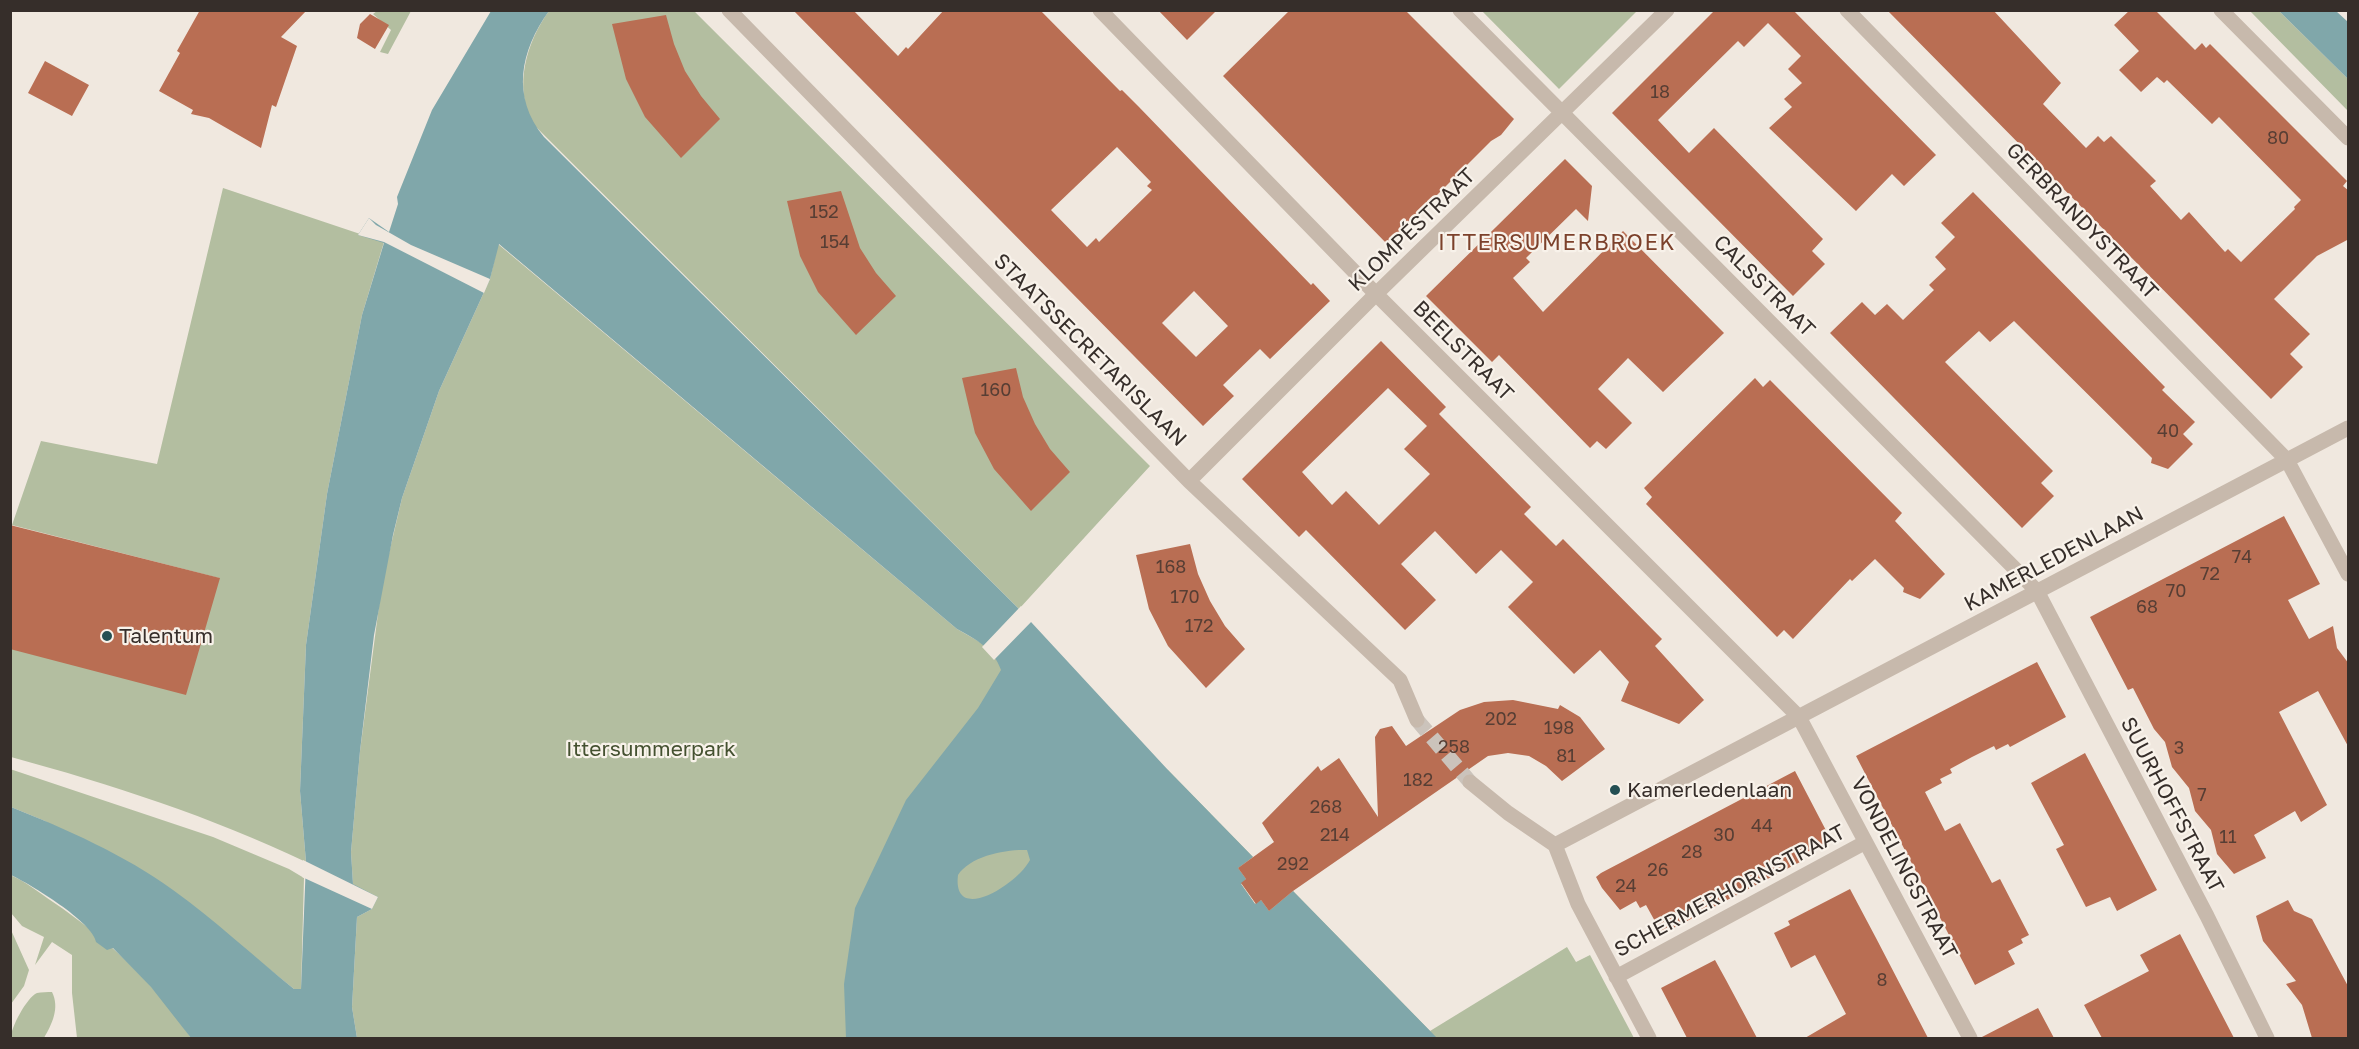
<!DOCTYPE html>
<meta charset="utf-8">
<style>
body{margin:0}
#map{position:relative;width:2359px;height:1049px;overflow:hidden;background:#f0e8df;font-family:"Golos Text",sans-serif}
canvas{display:block}
.frame{position:absolute;inset:0;border:12px solid #362e2a;pointer-events:none}
</style>
<div id="map">
<canvas width="2359" height="1049"></canvas>
<div class="frame"></div>
</div>
<script>
const ctx = document.querySelector('canvas').getContext('2d');
ctx.lineJoin = 'round';
function fillPath(path, color) {
  ctx.fillStyle = color;
  ctx.fill(path, 'evenodd');
}
function trace(path, color, width, dash) {
  ctx.strokeStyle = color;
  ctx.lineWidth = width;
  ctx.lineCap = dash ? 'butt' : 'round';
  ctx.setLineDash(dash || []);
  ctx.stroke(path);
}
function write(font, color, halo, rows, align = 'center') {
  ctx.font = font + ' "Golos Text",sans-serif';
  ctx.lineWidth = 4.5;
  ctx.setLineDash([]);
  ctx.textBaseline = 'middle';
  ctx.strokeStyle = halo;
  ctx.fillStyle = color;
  for (const [text, x, y, turn = 0] of rows) {
    ctx.save();
    ctx.translate(x, y);
    ctx.rotate((+turn || 0) * Math.PI / 180);
    ctx.textAlign = isNaN(turn) ? turn : align;
    if (halo) ctx.strokeText(text, 0, 0);
    ctx.fillText(text, 0, 0);
    ctx.restore();
  }
}
fillPath(new Path2D(`
 M 377,11 L 411,11 L 388,54 L 380,52 L 391,30 L 373,14 Z
 M 549,11 L 694,11 L 1150,466 L 1019,609 L 532,123 C 514,86 526,43 549,11 Z
 M 1482,11 L 1637,11 L 1559,89 Z
 M 2250,11 L 2279,11 L 2348,79 L 2348,111 Z
 M 223,188 L 384,242 L 362,315 L 327,494 L 306,645 L 300,791 L 306,862 C 212,817 110,784 11,757 L 10,648 L 219,578 L 12,525 L 41,441 L 157,464 Z
 M 498,244 L 957,629 L 985,645 L 1168,770 L 1253,857 L 1238,868 L 1246,879 L 1241,884 L 1255,904 L 1261,900 L 1269,911 L 1293,891 L 1430,1031 L 1567,947 L 1576,962 L 1590,955 L 1634,1038 L 357,1038 L 352,1007 L 357,917 L 372,909 L 353,884 L 351,852 L 360,751 L 382,583 L 402,498 L 439,391 L 490,279 Z
 M 10,769 L 213,837 L 289,869 L 304,878 L 301,989 L 294,989 L 238,944 L 45,821 L 11,807 Z
 M 10,875 C 27,882 38,892 53,902 C 106,938 156,984 191,1038 L 77,1038 L 72,993 L 72,955 L 52,942 L 35,965 L 44,937 L 22,926 L 11,913 Z
 M 11,930 L 29,970 L 24,986 L 11,1004 Z
 M 52,992 C 60,1008 52,1024 44,1038 L 11,1038 C 10,1029 27,997 37,993 C 41,992 48,992 52,992 Z`), '#b3bea0');
fillPath(new Path2D(`
 M 491,11 L 549,11 C 520,51 511,97 544,137 L 1019,609 L 1168,770 L 1253,857 L 1238,868 L 1246,879 L 1241,884 L 1255,904 L 1261,900 L 1269,911 L 1293,891 L 1437,1038 L 846,1038 L 844,984 L 855,908 L 906,800 L 978,708 L 1001,670 C 993,648 977,640 957,629 L 499,244 L 490,279 L 439,391 L 402,498 L 393,535 L 374,635 L 360,751 L 351,852 L 353,884 L 378,897 L 372,909 L 357,917 L 352,1007 L 357,1038 L 191,1038 L 151,987 L 113,948 L 107,950 L 96,942 C 93,922 30,884 11,875 L 11,807 C 66,829 125,855 173,890 C 215,920 253,956 294,989 L 301,989 L 306,862 L 300,791 L 306,645 L 327,494 L 362,315 L 384,243 L 358,235 L 369,218 L 389,232 L 398,204 L 397,197 L 432,110 ZM 1027,850 L 1030,860 C 1017,885 952,925 958,875 C 970,856 1006,849 1027,850 Z
 M 2279,11 L 2336,11 L 2348,22 L 2348,79 Z`), '#80a7aa');
fillPath(new Path2D(`
 M 369,218 L 376,225 L 411,245 L 490,279 L 484,293 L 384,242 L 358,235 Z
 M 1021,606 L 1033,620 L 994,660 L 982,647 Z
 M 303,860 L 378,897 L 372,909 L 302,877 Z`), '#f0e8df');
fillPath(new Path2D(`
 M 200,10 L 307,10 L 281,37 L 297,46 L 276,107 L 272,105 L 261,148 L 209,118 L 191,114 L 193,110 L 159,91 L 180,53 L 177,51 Z
 M 793,10 L 853,10 L 898,56 L 906,47 L 908,49 L 944,10 L 1040,10 L 1120,91 L 1122,90 L 1139,107 L 1311,285 L 1313,283 L 1330,301 L 1270,359 L 1260,349 L 1223,385 L 1234,396 L 1203,426 ZM 1117,147 L 1151,182 L 1147,186 L 1152,190 L 1099,242 L 1096,238 L 1087,247 L 1051,210 ZM 1194,291 L 1228,326 L 1196,357 L 1162,323 Z
 M 1158,10 L 1217,10 L 1187,40 Z
 M 1290,10 L 1405,10 L 1514,119 L 1501,135 L 1491,141 L 1408,224 L 1403,232 L 1387,244 L 1223,76 Z
 M 1715,10 L 1793,10 L 1936,155 L 1904,186 L 1892,174 L 1856,211 L 1769,128 L 1792,107 L 1784,99 L 1802,83 L 1788,69 L 1801,56 L 1768,23 L 1744,47 L 1738,41 L 1658,120 L 1689,153 L 1714,128 L 1823,239 L 1812,251 L 1825,264 L 1793,296 L 1612,113 Z
 M 1887,10 L 1993,10 L 2061,83 L 2043,104 L 2086,148 L 2098,136 L 2104,142 L 2111,136 L 2156,181 L 2150,186 L 2181,220 L 2189,212 L 2225,252 L 2228,249 L 2241,262 L 2295,209 L 2294,207 L 2301,200 L 2219,117 L 2212,124 L 2167,80 L 2164,83 L 2157,77 L 2141,92 L 2119,70 L 2139,51 L 2114,25 L 2130,10 L 2155,10 L 2195,50 L 2202,43 L 2206,48 L 2210,44 L 2347,181 L 2343,186 L 2349,191 L 2349,239 L 2317,256 L 2274,299 L 2310,334 L 2290,354 L 2303,367 L 2271,399 Z
 M 370,14 L 389,25 L 375,49 L 357,38 L 360,24 Z
 M 666,15 L 674,44 L 685,71 L 701,96 L 720,119 L 681,158 L 645,117 L 626,79 L 612,24 Z
 M 45,61 L 89,85 L 72,116 L 28,93 Z
 M 1565,159 L 1592,186 L 1588,221 L 1576,209 L 1526,258 L 1530,262 L 1513,278 L 1543,312 L 1623,231 L 1724,333 L 1663,392 L 1628,358 L 1598,389 L 1632,423 L 1606,449 L 1597,441 L 1590,448 L 1499,355 L 1492,362 L 1426,296 Z
 M 841,191 L 860,248 L 876,273 L 896,296 L 856,335 L 818,292 L 800,256 L 787,201 Z
 M 1973,192 L 2165,387 L 2162,390 L 2195,422 L 2183,434 L 2193,444 L 2168,469 L 2151,463 L 2152,458 L 2014,321 L 1990,342 L 1979,331 L 1945,362 L 2053,471 L 2041,483 L 2054,496 L 2022,528 L 1830,333 L 1862,302 L 1875,315 L 1887,304 L 1903,320 L 1934,290 L 1929,285 L 1946,269 L 1935,257 L 1955,237 L 1941,223 Z
 M 1381,341 L 1446,407 L 1427,426 L 1388,388 L 1302,472 L 1332,505 L 1346,491 L 1379,525 L 1430,474 L 1404,449 L 1439,414 L 1531,507 L 1524,514 L 1556,546 L 1563,539 L 1662,639 L 1655,646 L 1704,700 L 1679,724 L 1621,701 L 1629,682 L 1600,650 L 1574,674 L 1508,607 L 1533,582 L 1501,550 L 1476,574 L 1435,531 L 1401,564 L 1436,600 L 1405,630 L 1306,530 L 1299,537 L 1242,479 Z
 M 1016,368 L 1023,397 L 1035,424 L 1050,449 L 1070,472 L 1031,511 L 994,469 L 975,433 L 962,378 Z
 M 1755,378 L 1763,387 L 1770,380 L 1902,513 L 1895,521 L 1945,574 L 1920,599 L 1903,592 L 1904,588 L 1875,559 L 1852,581 L 1850,579 L 1793,639 L 1784,630 L 1777,637 L 1646,504 L 1652,497 L 1644,488 Z
 M 2284,516 L 2320,584 L 2288,600 L 2309,639 L 2333,626 L 2337,648 L 2349,664 L 2349,748 L 2318,691 L 2279,712 L 2327,805 L 2301,822 L 2295,811 L 2254,835 L 2266,858 L 2234,874 L 2217,854 L 2211,830 L 2195,811 L 2189,788 L 2172,767 L 2165,742 L 2154,729 L 2133,688 L 2128,690 L 2090,617 Z
 M 10,525 L 220,578 L 186,695 L 10,649 Z
 M 1190,544 L 1198,574 L 1210,601 L 1225,626 L 1245,649 L 1206,688 L 1168,646 L 1149,609 L 1136,555 Z
 M 2037,662 L 2066,717 L 2010,747 L 2008,744 L 1996,750 L 1994,746 L 1972,757 L 1950,769 L 1952,773 L 1940,779 L 1942,783 L 1925,792 L 1945,831 L 1960,823 L 1992,883 L 2000,879 L 2029,935 L 2021,939 L 2023,943 L 2008,951 L 2015,964 L 1975,985 L 1856,756 Z
 M 1513,700 L 1558,709 L 1560,705 L 1580,717 L 1605,749 L 1562,781 L 1546,766 L 1529,756 L 1508,753 L 1488,756 L 1293,891 L 1269,911 L 1261,900 L 1256,904 L 1241,883 L 1246,879 L 1238,868 L 1274,842 L 1262,823 L 1318,766 L 1321,771 L 1339,758 L 1378,817 L 1375,737 L 1380,729 L 1392,726 L 1406,746 L 1460,710 L 1484,702 Z
 M 2085,753 L 2157,890 L 2117,911 L 2110,897 L 2086,907 L 2056,849 L 2064,845 L 2031,783 Z
 M 1795,771 L 1831,840 L 1799,856 L 1802,861 L 1662,934 L 1646,905 L 1640,908 L 1636,901 L 1620,910 L 1602,888 L 1596,877 L 1601,873 Z
 M 1850,889 L 1876,938 L 1928,1038 L 1805,1038 L 1846,1014 L 1815,955 L 1791,968 L 1774,933 L 1790,925 L 1788,921 Z
 M 2288,900 L 2294,911 L 2312,919 L 2349,988 L 2349,1038 L 2312,1038 L 2302,1005 L 2286,984 L 2296,981 L 2263,941 L 2256,916 Z
 M 2180,934 L 2234,1038 L 2102,1038 L 2084,1005 L 2149,971 L 2140,955 Z
 M 1715,960 L 1726,980 L 1757,1038 L 1687,1038 L 1661,988 Z
 M 2038,1008 L 2054,1038 L 1980,1038 Z`), '#b96e53');
trace(new Path2D(`
 M 1417,720 L 1470,782`), '#cbc3bb', 15, [15, 8]);
trace(new Path2D(`
 M 729,10 L 1189,481 L 1400,680 L 1417,720
 M 1100,10 L 1376,294 L 1799,717 L 1970,1038
 M 1460,10 L 2037,591 L 2207,916 L 2267,1038
 M 1847,10 L 2287,460 L 2348,574
 M 2221,10 L 2348,138
 M 1189,481 L 1376,294 L 1667,10
 M 1470,782 L 1508,813 L 1555,845
 M 1555,845 L 2348,428
 M 1555,845 L 1578,904 L 1649,1038
 M 1616,977 L 1864,843`), '#c7b9ac', 15);
for (const [x, y, r, color] of [
 [107,636,6,"#244f53"],
 [1615,790,6,"#244f53"]
]) {
  const dot = new Path2D();
  dot.arc(x, y, r, 0, 2 * Math.PI);
  ctx.fillStyle = color;
  ctx.fill(dot);
  trace(dot, '#f8f2ea', 2);
}
write('18px', '#573e34', null, [
 ["18",1660,92],
 ["80",2278,138],
 ["152",824,212],
 ["154",835,242],
 ["160",996,390],
 ["40",2168,431],
 ["74",2242,557],
 ["168",1171,567],
 ["72",2210,574],
 ["70",2176,591],
 ["170",1185,597],
 ["68",2147,607],
 ["172",1199,626],
 ["202",1501,719],
 ["198",1559,728],
 ["258",1454,747],
 ["3",2179,748],
 ["81",1566,756],
 ["182",1418,780],
 ["7",2202,795],
 ["268",1326,807],
 ["44",1762,826],
 ["214",1335,835],
 ["30",1724,835],
 ["11",2228,837],
 ["28",1692,852],
 ["292",1293,864],
 ["26",1658,870],
 ["24",1626,886],
 ["8",1882,980]
]);
write('21px', '#362e2a', '#f8f2ea', [
 ["GERBRANDYSTRAAT",2082,221,46],
 ["KLOMPÉSTRAAT",1412,230,-44],
 ["CALSSTRAAT",1764,286,45],
 ["STAATSSECRETARISLAAN",1090,350,45],
 ["BEELSTRAAT",1463,351,45],
 ["KAMERLEDENLAAN",2054,559,-28],
 ["SUURHOFFSTRAAT",2172,805,62],
 ["VONDELINGSTRAAT",1904,868,62],
 ["SCHERMERHORNSTRAAT",1730,891,-28]
]);
write('21px', '#362e2a', '#f8f2ea', [
 ["Talentum",119,636],
 ["Kamerledenlaan",1627,790]
], 'left');
write('21px', '#445130', '#f8f2ea', [
 ["Ittersummerpark",651,749]
]);
ctx.letterSpacing = '1.5px';
write('22px', '#7c412b', '#f8f2ea', [
 ["ITTERSUMERBROEK",1557,243]
]);
ctx.letterSpacing = '0px';
</script>
